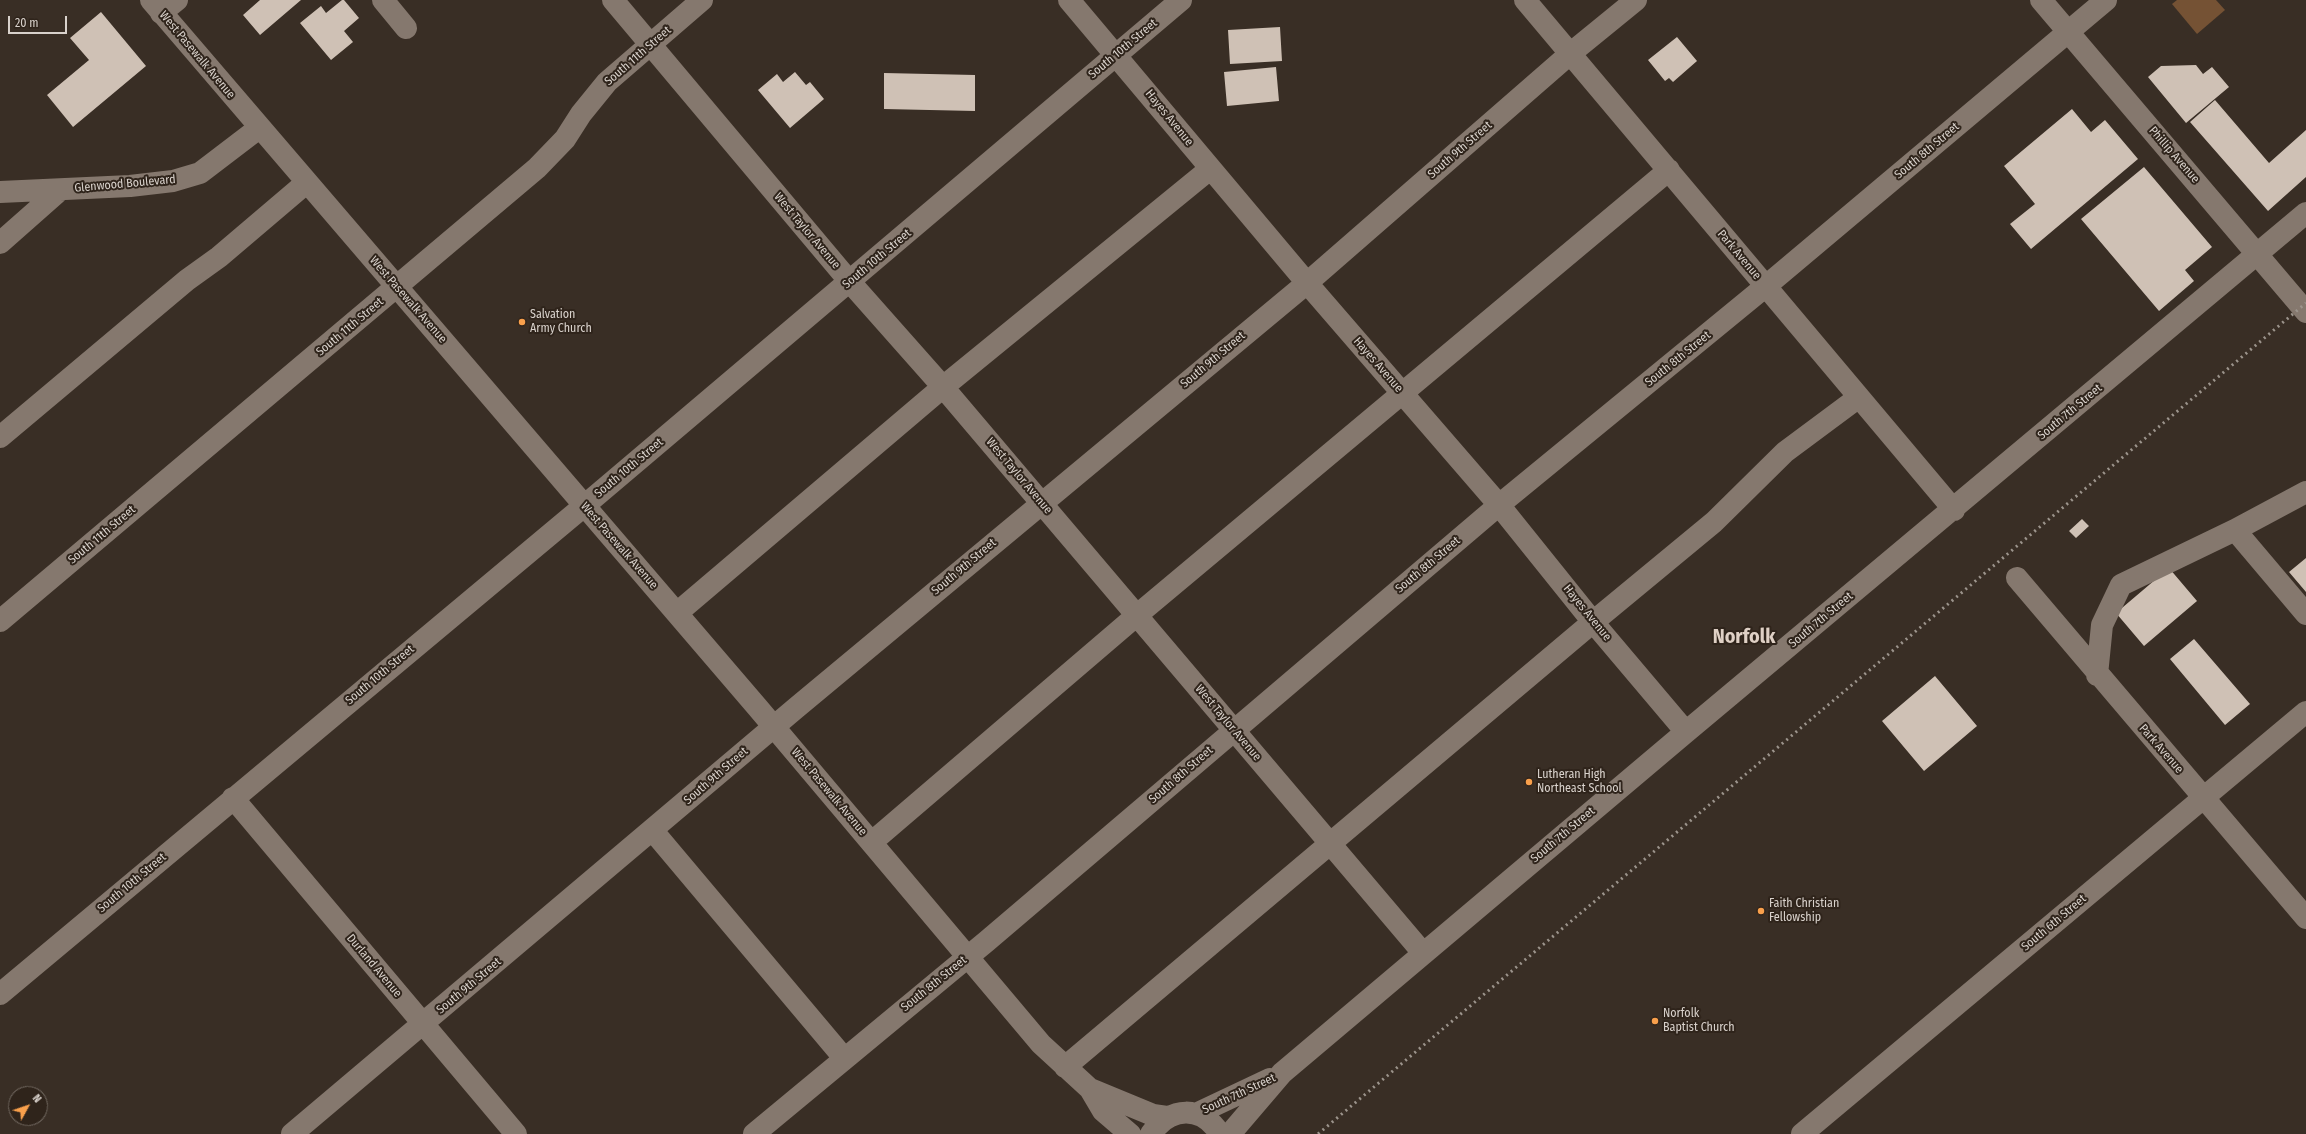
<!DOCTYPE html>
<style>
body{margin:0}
#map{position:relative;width:2306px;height:1134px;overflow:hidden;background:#392e25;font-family:"Fira Sans Condensed",sans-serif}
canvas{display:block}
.north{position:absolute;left:8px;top:1086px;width:40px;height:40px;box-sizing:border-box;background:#2f241b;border:1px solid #736a62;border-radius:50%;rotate:50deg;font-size:11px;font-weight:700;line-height:16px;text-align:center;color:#d9d2cc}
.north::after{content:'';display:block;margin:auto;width:14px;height:18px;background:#f9a04c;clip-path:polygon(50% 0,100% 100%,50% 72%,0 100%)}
.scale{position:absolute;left:8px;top:16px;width:59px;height:18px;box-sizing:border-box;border:2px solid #d9d2cc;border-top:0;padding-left:5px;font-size:12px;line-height:14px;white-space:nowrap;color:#d9d2cc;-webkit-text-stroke:3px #2f241b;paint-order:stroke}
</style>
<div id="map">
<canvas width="2306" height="1134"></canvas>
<div class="north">N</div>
<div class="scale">20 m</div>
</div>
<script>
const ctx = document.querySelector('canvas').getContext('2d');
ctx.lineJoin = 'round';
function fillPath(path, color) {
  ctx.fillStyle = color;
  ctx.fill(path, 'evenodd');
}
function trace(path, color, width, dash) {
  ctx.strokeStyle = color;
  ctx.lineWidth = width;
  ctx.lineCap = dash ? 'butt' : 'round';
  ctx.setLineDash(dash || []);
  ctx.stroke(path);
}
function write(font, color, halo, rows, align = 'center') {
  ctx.font = font + ' "Fira Sans Condensed",sans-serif';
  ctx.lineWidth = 4;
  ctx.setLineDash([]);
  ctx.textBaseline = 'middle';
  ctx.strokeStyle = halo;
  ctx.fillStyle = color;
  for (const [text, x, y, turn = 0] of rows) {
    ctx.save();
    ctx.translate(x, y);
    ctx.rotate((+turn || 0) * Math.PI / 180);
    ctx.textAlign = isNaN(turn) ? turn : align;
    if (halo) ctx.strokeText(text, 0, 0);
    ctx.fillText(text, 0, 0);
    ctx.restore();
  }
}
fillPath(new Path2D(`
 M 2177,0 L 2216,0 L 2225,10 L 2197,34 L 2172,4 Z`), '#755234');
fillPath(new Path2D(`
 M 260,0 L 301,0 L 260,35 L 243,15 Z
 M 342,0 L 344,0 L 359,18 L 344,31 L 353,42 L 331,60 L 300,23 L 321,6 L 326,13 Z
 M 101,12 L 146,66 L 73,127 L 47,95 L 89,60 L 70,38 Z
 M 1280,27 L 1282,61 L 1230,64 L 1228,30 Z
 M 1677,37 L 1697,61 L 1673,82 L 1669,78 L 1665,81 L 1648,60 Z
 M 2196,65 L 2203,74 L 2212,67 L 2229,87 L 2186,123 L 2148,77 L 2161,66 Z
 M 1276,67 L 1279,101 L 1227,106 L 1224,72 Z
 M 795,72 L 806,85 L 810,82 L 824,99 L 790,128 L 758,90 L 777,74 L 783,82 Z
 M 884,73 L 975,75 L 975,111 L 884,109 Z
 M 2215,100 L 2269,163 L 2306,130 L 2306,177 L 2268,211 L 2190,122 Z
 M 2072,109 L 2091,132 L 2105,120 L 2138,159 L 2031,249 L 2010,224 L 2035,204 L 2004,166 Z
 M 2144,167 L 2212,247 L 2185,270 L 2194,281 L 2159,311 L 2081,219 Z
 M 2082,519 L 2089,526 L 2076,538 L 2069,531 Z
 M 2306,558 L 2306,592 L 2289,572 Z
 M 2169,568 L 2197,601 L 2144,646 L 2116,613 Z
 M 2194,639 L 2250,704 L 2225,725 L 2170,659 Z
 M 1935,676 L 1977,726 L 1924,771 L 1882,721 Z`), '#cfc1b5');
trace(new Path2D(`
 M 151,0 L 758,708 L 1041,1044 L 1090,1089 L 1103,1111 L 1130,1134
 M 383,0 L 406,28
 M 613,0 L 850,282 L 943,387 L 1423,953
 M 1069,0 L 1307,283 L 1499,505 L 1593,622 L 1686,732
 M 1525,0 L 1954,510
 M 2041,0 L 2306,312
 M 161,13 L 177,0
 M 0,192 L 130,186 L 173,181 L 200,173 L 259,128
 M 0,243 L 60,190
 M 0,437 L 187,280 L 219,257 L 306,183
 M 2235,530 L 2306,614
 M 2017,578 L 2306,918
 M 677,613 L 943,387 L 1210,169
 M 0,621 L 537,168 L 565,139 L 581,114 L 607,82 L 702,0
 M 2097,675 L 2102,625 L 2121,585 L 2235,530 L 2306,492
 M 233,798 L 516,1134
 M 653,831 L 844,1058
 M 872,842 L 1136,616 L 1669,170
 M 0,994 L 584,506 L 1181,0
 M 1065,1067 L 1593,622 L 1714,522 L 1785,452 L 1859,397
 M 1090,1089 L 1153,1115 L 1167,1117
 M 1196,1114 L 1270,1079
 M 292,1134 L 796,708 L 1307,283 L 1571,53 L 1636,0
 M 754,1134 L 987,941 L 1499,505 L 1766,286 L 2106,0
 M 1151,1134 C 1170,1106 1202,1105 1220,1134
 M 1230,1134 L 1282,1073 L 1686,732 L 2306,213
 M 1802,1134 L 2306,712`), '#85786e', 22);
trace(new Path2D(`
 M 1318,1134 L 2306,303`), '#9c948c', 3, [2, 4]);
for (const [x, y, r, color] of [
 [522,322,4,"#f9a04c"],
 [1529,782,4,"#f9a04c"],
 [1761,911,4,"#f9a04c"],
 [1655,1021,4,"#f9a04c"]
]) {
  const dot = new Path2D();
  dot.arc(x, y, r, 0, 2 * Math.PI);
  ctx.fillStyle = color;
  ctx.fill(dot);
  trace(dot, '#2f241b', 1.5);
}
write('12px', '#d9d2cc', '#2f241b', [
 ["South 10th Street",1123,49,-40],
 ["West Pasewalk Avenue",197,55,50],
 ["South 11th Street",638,56,-41],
 ["Hayes Avenue",1169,118,51],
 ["South 9th Street",1460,150,-41],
 ["South 8th Street",1927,151,-40],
 ["Phillip Avenue",2174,155,49],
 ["Glenwood Boulevard",125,184,-5],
 ["West Taylor Avenue",807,231,50],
 ["Park Avenue",1739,255,50],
 ["South 10th Street",877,259,-40],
 ["West Pasewalk Avenue",408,300,49],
 ["South 11th Street",350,327,-40],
 ["South 8th Street",1678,359,-39],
 ["South 9th Street",1213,360,-40],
 ["Hayes Avenue",1378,365,49],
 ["South 7th Street",2070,412,-40],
 ["South 10th Street",629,468,-40],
 ["West Taylor Avenue",1019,476,50],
 ["South 11th Street",102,535,-40],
 ["West Pasewalk Avenue",619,546,49],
 ["South 8th Street",1428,565,-40],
 ["South 9th Street",964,567,-40],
 ["Hayes Avenue",1587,613,51],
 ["South 7th Street",1821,620,-40],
 ["South 10th Street",380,675,-40],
 ["West Taylor Avenue",1228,723,50],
 ["Park Avenue",2161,749,49],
 ["South 8th Street",1181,775,-41],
 ["South 9th Street",716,776,-41],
 ["West Pasewalk Avenue",829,792,50],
 ["South 7th Street",1563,835,-40],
 ["South 10th Street",132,883,-40],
 ["South 6th Street",2054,923,-40],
 ["Durland Avenue",374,966,50],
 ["South 8th Street",934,984,-39],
 ["South 9th Street",469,986,-40],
 ["South 7th Street",1239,1094,-25]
]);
write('12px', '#d9d2cc', '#2f241b', [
 ["Salvation",530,315],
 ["Army Church",530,329],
 ["Lutheran High",1537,775],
 ["Northeast School",1537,789],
 ["Faith Christian",1769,904],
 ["Fellowship",1769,918],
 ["Norfolk",1663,1014],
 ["Baptist Church",1663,1028]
], 'left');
write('bold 20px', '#dfd0c5', '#2f241b', [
 ["Norfolk",1744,637]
]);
</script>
